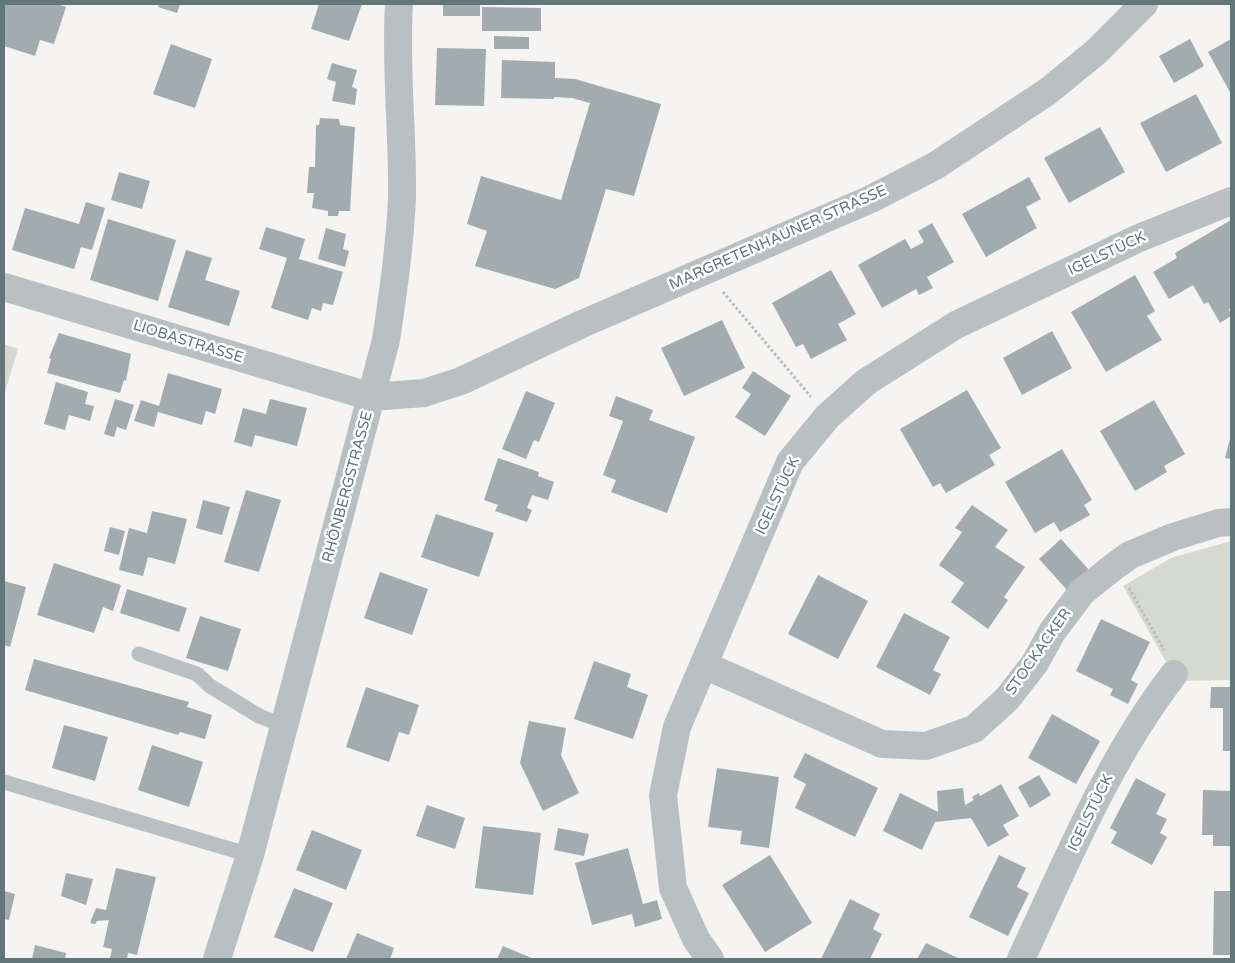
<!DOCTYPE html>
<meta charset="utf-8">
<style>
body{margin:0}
#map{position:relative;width:1235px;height:963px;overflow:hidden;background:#f5f4f2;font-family:"Varela Round",sans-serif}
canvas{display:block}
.frame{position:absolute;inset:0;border:5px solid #63767a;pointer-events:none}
</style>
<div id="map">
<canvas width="1235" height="963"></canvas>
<div class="frame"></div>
</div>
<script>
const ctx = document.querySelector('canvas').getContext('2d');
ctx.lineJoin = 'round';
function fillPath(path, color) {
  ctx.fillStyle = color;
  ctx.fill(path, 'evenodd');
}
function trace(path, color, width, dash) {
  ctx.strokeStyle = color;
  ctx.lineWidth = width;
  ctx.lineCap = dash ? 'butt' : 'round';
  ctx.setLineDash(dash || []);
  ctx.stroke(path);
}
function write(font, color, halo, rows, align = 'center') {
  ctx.font = font + ' "Varela Round",sans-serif';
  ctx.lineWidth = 5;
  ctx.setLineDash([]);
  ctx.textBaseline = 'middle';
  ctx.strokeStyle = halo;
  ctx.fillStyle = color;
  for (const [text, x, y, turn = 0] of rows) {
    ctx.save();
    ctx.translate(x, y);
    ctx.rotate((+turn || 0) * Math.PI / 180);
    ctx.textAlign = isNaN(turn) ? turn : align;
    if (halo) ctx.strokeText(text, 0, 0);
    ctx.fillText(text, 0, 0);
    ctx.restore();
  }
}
fillPath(new Path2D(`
 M 4,344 L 18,349 L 4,395 Z
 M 1231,541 L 1231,680 L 1177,681 L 1123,586 L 1171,558 Z`), '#d6d9d1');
fillPath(new Path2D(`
 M 4,4 L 57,4 L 66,7 L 54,44 L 40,40 L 35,56 L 4,46 Z
 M 159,4 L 180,4 L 177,13 L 158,7 Z
 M 319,4 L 362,4 L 349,41 L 311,29 Z
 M 443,4 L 480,4 L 480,16 L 443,16 Z
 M 482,7 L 541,8 L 541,31 L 482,31 Z
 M 494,36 L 529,37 L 529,49 L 494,49 Z
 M 1190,39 L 1204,66 L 1174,83 L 1159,56 Z
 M 1231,39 L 1231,94 L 1208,52 Z
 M 171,44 L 212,59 L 195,108 L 153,94 Z
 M 437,48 L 486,49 L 484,106 L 435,105 Z
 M 502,60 L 555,62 L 555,78 L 575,79 L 661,104 L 634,196 L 606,189 L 579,278 L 555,289 L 475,266 L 487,231 L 467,224 L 481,176 L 561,200 L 590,103 L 572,98 L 554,97 L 554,99 L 501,98 Z
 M 332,63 L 357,70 L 352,87 L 357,89 L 355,105 L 332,101 L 336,82 L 327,79 Z
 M 1196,94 L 1222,143 L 1166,172 L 1140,123 Z
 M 320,118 L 339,119 L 340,125 L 355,127 L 350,211 L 339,211 L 338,216 L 328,216 L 328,211 L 312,208 L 314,193 L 307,193 L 309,167 L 315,167 L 316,125 L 319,125 Z
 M 1100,127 L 1125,172 L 1069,203 L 1044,158 Z
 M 119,172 L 150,181 L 142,209 L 111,200 Z
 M 1029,177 L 1041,199 L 1026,207 L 1037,228 L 986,257 L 962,214 Z
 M 86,202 L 105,208 L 92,250 L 81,247 L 74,269 L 12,250 L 25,208 L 79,224 Z
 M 108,219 L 176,240 L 158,301 L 90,280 Z
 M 1231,220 L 1231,308 L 1229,309 L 1231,316 L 1220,323 L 1208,302 L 1204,304 L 1193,285 L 1169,299 L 1153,272 L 1177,258 L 1175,253 Z
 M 932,223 L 954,262 L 927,277 L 933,288 L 919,295 L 916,289 L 882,308 L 858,265 L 905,239 L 911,249 L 924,242 L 918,231 Z
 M 266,227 L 305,239 L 299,259 L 343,272 L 333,305 L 323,303 L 321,311 L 312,308 L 308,320 L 271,308 L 287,258 L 259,249 Z
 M 326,228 L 346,234 L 343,249 L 349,251 L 345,267 L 318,259 Z
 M 186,250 L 212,258 L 205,280 L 240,291 L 229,326 L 168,307 Z
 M 831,270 L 856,314 L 838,324 L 847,340 L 811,359 L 803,344 L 796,347 L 772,303 Z
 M 1135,275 L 1155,311 L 1147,316 L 1162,340 L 1106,372 L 1071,312 Z
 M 722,320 L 745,368 L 684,396 L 661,348 Z
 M 1052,331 L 1072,368 L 1022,395 L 1003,358 Z
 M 59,333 L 131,354 L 126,381 L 124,380 L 120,393 L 47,373 L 51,359 L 49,358 Z
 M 753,371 L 791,396 L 765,436 L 735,417 L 751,394 L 742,388 Z
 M 168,373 L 222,389 L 215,414 L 206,411 L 202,425 L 158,412 L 154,427 L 134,421 L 141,400 L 159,406 Z
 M 56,382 L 88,392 L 85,404 L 94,406 L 90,421 L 69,415 L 65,430 L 44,424 Z
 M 967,390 L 1001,448 L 989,455 L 995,465 L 946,493 L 940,483 L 933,487 L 900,429 Z
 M 526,391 L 555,403 L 539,442 L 534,440 L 526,459 L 502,449 Z
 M 616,396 L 653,410 L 649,420 L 695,437 L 667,513 L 611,492 L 616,480 L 603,475 L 623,421 L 609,416 Z
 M 115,399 L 134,405 L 126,430 L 117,427 L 114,437 L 104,434 Z
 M 270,399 L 307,408 L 297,446 L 255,435 L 252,447 L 234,442 L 243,408 L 266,414 Z
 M 1154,400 L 1185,454 L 1164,466 L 1167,472 L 1135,491 L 1100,431 Z
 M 1231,435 L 1231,459 L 1225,458 Z
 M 1062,449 L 1092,500 L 1084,505 L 1090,515 L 1060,532 L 1054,522 L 1035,533 L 1005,482 Z
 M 498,458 L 539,472 L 538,476 L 554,482 L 548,500 L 532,495 L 527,508 L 532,510 L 527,522 L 495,511 L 498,505 L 484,500 Z
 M 246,490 L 281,500 L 259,572 L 224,562 Z
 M 203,500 L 230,507 L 222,535 L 196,528 Z
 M 972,505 L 1008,530 L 995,547 L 1025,567 L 1004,597 L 1008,600 L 988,629 L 951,602 L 964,583 L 939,565 L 962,532 L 955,528 Z
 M 152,511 L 187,519 L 175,564 L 148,557 L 143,576 L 119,570 L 129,528 L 147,533 Z
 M 436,514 L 494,533 L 479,577 L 421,557 Z
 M 110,527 L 125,531 L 119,555 L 104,551 Z
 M 1061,539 L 1090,571 L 1068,591 L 1039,559 Z
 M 54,563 L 121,585 L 113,611 L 103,607 L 94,633 L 37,615 Z
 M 380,572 L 428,589 L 412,635 L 364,618 Z
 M 818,575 L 868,601 L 838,659 L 788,634 Z
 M 4,581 L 26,587 L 10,647 L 4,645 Z
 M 127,589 L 187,608 L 179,632 L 120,613 Z
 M 904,613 L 950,637 L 933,670 L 941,674 L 930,695 L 876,667 Z
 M 200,616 L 241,629 L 228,671 L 186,658 Z
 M 1101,619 L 1150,642 L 1131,680 L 1138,684 L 1128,704 L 1110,695 L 1113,689 L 1076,671 Z
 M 34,659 L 189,702 L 187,707 L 212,715 L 205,739 L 180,732 L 178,735 L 25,690 Z
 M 594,661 L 631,674 L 627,687 L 648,695 L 633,739 L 574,719 Z
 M 366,687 L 419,705 L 409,735 L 399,732 L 389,762 L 346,747 Z
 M 1211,687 L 1231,687 L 1231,751 L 1223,751 L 1223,708 L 1210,708 Z
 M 1052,714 L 1100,741 L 1076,784 L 1028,758 Z
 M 529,721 L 566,728 L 561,755 L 579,793 L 543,811 L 520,763 Z
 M 64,725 L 108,737 L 95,781 L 52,768 Z
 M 152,745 L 203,762 L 189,807 L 138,790 Z
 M 805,753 L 878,788 L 855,837 L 795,808 L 806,784 L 793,777 Z
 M 717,768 L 779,777 L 769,848 L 740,844 L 742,831 L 708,827 Z
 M 1039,775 L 1051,795 L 1030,808 L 1018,787 Z
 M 1136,778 L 1166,794 L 1156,814 L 1167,819 L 1160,833 L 1167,837 L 1152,865 L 1111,843 L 1117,832 L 1110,828 Z
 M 1001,784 L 1019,816 L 1003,825 L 1009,835 L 988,847 L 971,818 L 935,822 L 922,850 L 883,831 L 900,793 L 938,812 L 937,791 L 963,788 L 965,805 L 974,800 L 972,797 L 979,793 L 980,796 Z
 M 1203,790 L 1231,791 L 1231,846 L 1213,846 L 1213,835 L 1202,835 Z
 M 427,805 L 465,818 L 455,849 L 416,836 Z
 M 483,826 L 541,833 L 533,895 L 475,888 Z
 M 558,828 L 589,834 L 584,856 L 554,850 Z
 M 312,830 L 362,850 L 346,890 L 296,870 Z
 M 628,848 L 643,904 L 657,900 L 662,919 L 635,927 L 632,914 L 592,925 L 575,863 Z
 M 770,855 L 812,923 L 765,952 L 722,885 Z
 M 999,855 L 1026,868 L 1017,887 L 1029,893 L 1008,936 L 969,917 Z
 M 116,868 L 156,877 L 137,955 L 128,953 L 127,959 L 110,958 L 112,949 L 103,947 L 109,920 L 97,921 L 95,924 L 90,923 L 96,908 L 106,910 Z
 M 66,873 L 93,879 L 86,905 L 61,896 Z
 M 294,888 L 333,903 L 313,952 L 274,937 Z
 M 4,891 L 15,894 L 9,920 L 4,919 Z
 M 1214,891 L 1231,891 L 1231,955 L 1213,955 Z
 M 850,899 L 880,914 L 873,929 L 882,934 L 870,959 L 821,959 Z
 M 357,933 L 394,948 L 390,959 L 346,959 Z
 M 926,943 L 960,959 L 917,959 Z
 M 35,945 L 66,953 L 65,959 L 32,959 Z
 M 503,946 L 534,959 L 497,959 Z`), '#a2acae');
trace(new Path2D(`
 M 723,292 L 811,397
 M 1129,588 L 1164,650`), '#b6babb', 3, [2.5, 2.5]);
trace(new Path2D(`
 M 139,654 L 197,674 L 210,686 L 259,716 L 283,725
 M 4,782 L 250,855`), '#bac0c1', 15);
trace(new Path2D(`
 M 4,287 L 372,397
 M 704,665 L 882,744 L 926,746 L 974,729 L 1007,699 L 1035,663 L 1052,632 L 1082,592 L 1116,565 L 1130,555 L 1173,537 L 1218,523 L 1231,522
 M 710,959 L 696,939 L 673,888 L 663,795 L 677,727 L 790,462 L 827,417 L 866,382 L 956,325 L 1139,238 L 1231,201
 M 1021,959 C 1067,861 1108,760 1174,674`), '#bac0c1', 28);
trace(new Path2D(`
 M 372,397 L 424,393 L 461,381 L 582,324 L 871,199 L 935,166 L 1047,92 L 1096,52 L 1144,4
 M 217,959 L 250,855 L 386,340 C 393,293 400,245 402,197 C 403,133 395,68 399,4`), '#bac0c1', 28);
write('15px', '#63767a', '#fff', [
 ["MARGRETENHAUNER STRASSE",778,238,-24],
 ["IGELSTÜCK",1107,254,-25],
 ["LIOBASTRASSE",188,342,17],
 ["RHÖNBERGSTRASSE",348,487,-75],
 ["IGELSTÜCK",778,496,-65],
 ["STOCKACKER",1039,652,-55],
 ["IGELSTÜCK",1091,813,-64]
]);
</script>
